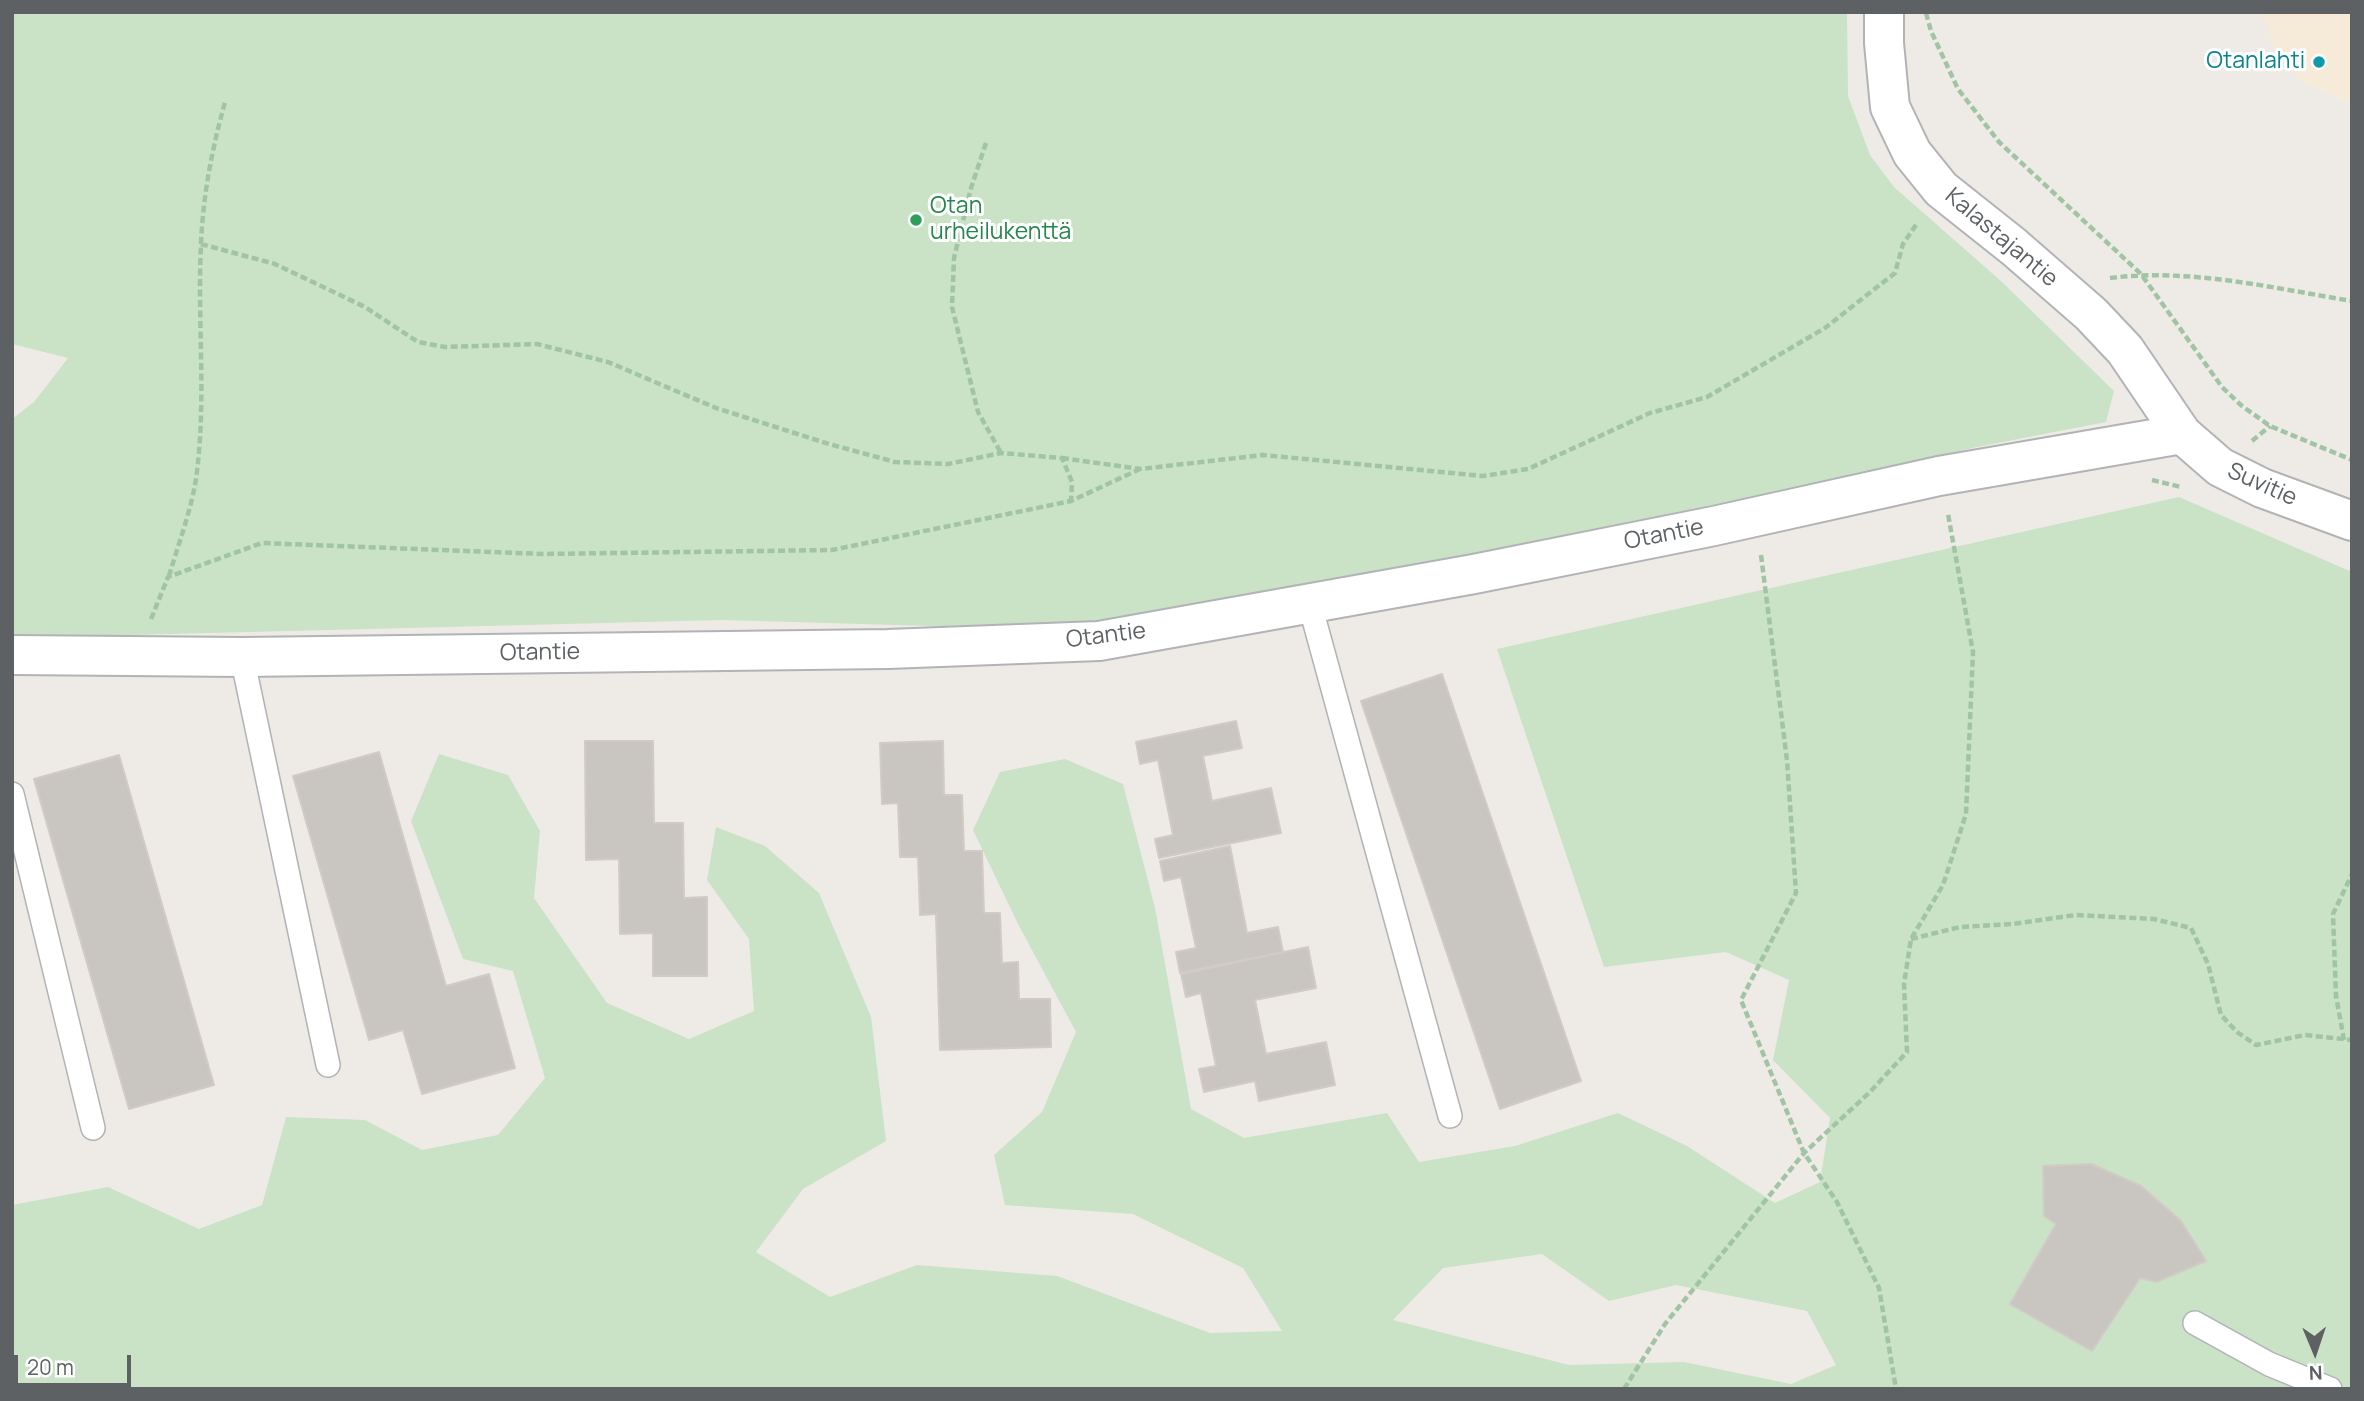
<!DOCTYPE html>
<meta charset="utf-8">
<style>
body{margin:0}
#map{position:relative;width:2364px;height:1401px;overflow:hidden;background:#eeebe6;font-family:Manrope,sans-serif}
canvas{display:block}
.frame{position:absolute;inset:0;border:14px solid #5d6164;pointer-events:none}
.north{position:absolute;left:2280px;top:1317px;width:70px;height:70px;-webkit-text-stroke:5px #fff;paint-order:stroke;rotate:178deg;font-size:19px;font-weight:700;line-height:28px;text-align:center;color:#5d6164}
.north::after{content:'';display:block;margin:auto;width:24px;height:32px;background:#5d6164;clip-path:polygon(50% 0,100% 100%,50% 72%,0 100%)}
.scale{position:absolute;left:14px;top:1355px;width:117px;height:32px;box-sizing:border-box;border:4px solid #5d6164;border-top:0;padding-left:9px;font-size:21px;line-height:24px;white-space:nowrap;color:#5d6164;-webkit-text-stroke:5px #fff;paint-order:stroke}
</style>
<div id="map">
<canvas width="2364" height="1401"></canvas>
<div class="frame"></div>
<div class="north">N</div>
<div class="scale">20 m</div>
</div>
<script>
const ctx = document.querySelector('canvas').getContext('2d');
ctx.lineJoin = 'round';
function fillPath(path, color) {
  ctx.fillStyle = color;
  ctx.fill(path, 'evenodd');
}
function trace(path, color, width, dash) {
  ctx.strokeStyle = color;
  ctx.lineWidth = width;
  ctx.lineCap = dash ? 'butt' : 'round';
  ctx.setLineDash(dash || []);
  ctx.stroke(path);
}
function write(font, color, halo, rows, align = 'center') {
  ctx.font = font + ' Manrope,sans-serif';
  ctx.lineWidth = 6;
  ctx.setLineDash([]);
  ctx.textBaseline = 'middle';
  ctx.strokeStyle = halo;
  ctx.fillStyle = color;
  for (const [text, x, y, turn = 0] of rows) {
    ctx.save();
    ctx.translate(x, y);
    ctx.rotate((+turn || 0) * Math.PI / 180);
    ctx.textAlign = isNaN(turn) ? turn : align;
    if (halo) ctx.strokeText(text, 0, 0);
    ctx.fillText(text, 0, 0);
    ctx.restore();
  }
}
fillPath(new Path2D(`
 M 12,12 L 1847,12 L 1848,96 L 1870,155 L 1894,187 L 2002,282 L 2114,391 L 2106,422 L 1977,447 L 1756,499 L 1297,590 L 1037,629 L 723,620 L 12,638 L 12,419 L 34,402 L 68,358 L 12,344 Z
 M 2179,497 L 2352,572 L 2352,1389 L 12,1389 L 12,1205 L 108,1187 L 199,1229 L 262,1205 L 286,1117 L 365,1120 L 422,1150 L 498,1135 L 545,1078 L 513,971 L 463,959 L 411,821 L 439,754 L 508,775 L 540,831 L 534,898 L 607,1003 L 689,1039 L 754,1011 L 749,939 L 707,880 L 716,827 L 765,846 L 819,893 L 871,1017 L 886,1141 L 803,1189 L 756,1252 L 830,1297 L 917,1265 L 1057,1276 L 1210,1333 L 1282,1331 L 1243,1268 L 1133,1214 L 1005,1205 L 994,1155 L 1042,1112 L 1076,1032 L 1018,924 L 973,830 L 1000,772 L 1065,759 L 1123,784 L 1155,908 L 1191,1109 L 1244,1138 L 1387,1113 L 1419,1162 L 1515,1146 L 1618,1113 L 1687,1146 L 1775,1203 L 1820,1182 L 1830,1118 L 1773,1060 L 1789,980 L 1726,952 L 1604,967 L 1497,649 ZM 1542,1254 L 1609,1301 L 1676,1285 L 1807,1311 L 1836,1365 L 1791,1384 L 1684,1362 L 1569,1365 L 1393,1320 L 1443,1268 Z`), '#cae2c5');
fillPath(new Path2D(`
 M 2261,12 L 2352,12 L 2352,105 L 2300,80 L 2273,44 Z`), '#f6ead8');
const building = new Path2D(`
 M 1442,674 L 1581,1081 L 1500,1109 L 1361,701 Z
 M 1236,721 L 1242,748 L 1203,756 L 1212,801 L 1271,788 L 1281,833 L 1159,858 L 1155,839 L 1173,835 L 1158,760 L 1140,764 L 1136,742 Z
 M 585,741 L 653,741 L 654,823 L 683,823 L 684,898 L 707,897 L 707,976 L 653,976 L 653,933 L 620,934 L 619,859 L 586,860 Z
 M 943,741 L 944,795 L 962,795 L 964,851 L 982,851 L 984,913 L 1000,913 L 1002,963 L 1018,962 L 1019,999 L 1050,999 L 1051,1047 L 940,1050 L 936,914 L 920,915 L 918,857 L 900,857 L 898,803 L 882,804 L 880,743 Z
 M 379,752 L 446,986 L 489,974 L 515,1068 L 422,1094 L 403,1030 L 369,1040 L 293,776 Z
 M 119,755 L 214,1085 L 129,1109 L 34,779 Z
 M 1230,846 L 1247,933 L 1278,927 L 1283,952 L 1180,973 L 1176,952 L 1196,948 L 1181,877 L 1164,881 L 1160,861 Z
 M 1308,947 L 1316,988 L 1255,1000 L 1266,1054 L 1326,1042 L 1335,1085 L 1259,1101 L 1255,1081 L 1204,1092 L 1199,1069 L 1216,1066 L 1201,993 L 1186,997 L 1181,974 Z
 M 2091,1164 L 2141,1186 L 2181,1221 L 2206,1261 L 2156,1282 L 2140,1278 L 2092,1351 L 2010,1304 L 2056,1224 L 2044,1216 L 2043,1166 Z`);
fillPath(building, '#c9c6c2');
trace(building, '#d2cbc5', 2);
const service = new Path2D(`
 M 1310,605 L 1450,1116
 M 242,657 L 328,1065
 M 12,794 L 93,1128
 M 2195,1323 L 2269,1364 L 2330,1389`);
const minor = new Path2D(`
 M 1884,12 L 1884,43 L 1890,107 L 1912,153 L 1941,189 L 2014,247 L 2091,314 L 2125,350 L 2182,434 L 2220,467 L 2262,488 L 2352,521
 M 12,655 L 242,657 L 888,649 L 1099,641 L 1474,574 L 1714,526 L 1939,476 L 2182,434`);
trace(service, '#b1b3b6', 26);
trace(minor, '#b1b3b6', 42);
trace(new Path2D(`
 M 1926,13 L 1931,31 L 1958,89 L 1999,142 L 2141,274 L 2222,387 L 2242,406 L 2270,426 L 2352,460
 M 986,143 L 971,188 L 954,258 L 952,307 L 978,412 L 1001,453
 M 201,244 L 275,264 L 365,307 L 418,342 L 445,347 L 537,344 L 608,362 L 716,408 L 829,444 L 895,462 L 948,464 L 1001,453 L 1062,458 L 1072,482 L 1071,501
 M 2110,278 C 2191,268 2272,288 2352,301
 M 2252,441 L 2270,426
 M 1062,458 L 1140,469 L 1263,455 L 1483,476 L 1528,469 L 1650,413 L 1707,397 L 1825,328 L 1895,273 L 1903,244 L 1918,222
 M 2152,480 L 2181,487
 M 1761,555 L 1787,760 L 1796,893 L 1741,1000 L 1804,1153 L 1837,1202 L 1879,1288 L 1896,1389
 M 169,576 C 178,545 191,511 196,479 C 207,400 197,322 201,244 C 203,195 212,149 225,102
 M 151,619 L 168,577 L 262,543 L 543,554 L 832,550 L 1071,501 L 1140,469
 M 1911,939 L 1960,927 L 2012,924 L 2076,915 L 2154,919 L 2191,928 L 2208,964 L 2221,1015 L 2237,1032 L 2256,1045 L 2305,1035 L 2352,1040
 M 2344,1040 L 2336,996 L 2333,914 L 2352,874
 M 1624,1389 L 1665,1324 L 1804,1153 L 1869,1093 L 1907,1052 L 1904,984 L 1911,939 L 1943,885 L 1966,814 L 1973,652 L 1948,514`), '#a1c4a5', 4.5, [7, 3.5]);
trace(service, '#fff', 23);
trace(minor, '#fff', 38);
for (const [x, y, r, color] of [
 [2319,62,7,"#0f9aa8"],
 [916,220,7,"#2e9e5b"]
]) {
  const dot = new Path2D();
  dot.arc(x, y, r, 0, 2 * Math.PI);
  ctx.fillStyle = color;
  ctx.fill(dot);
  trace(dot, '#fff', 2.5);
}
write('23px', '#0d838f', '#fff', [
 ["Otanlahti",2305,62]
], 'right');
write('23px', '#27864d', '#fff', [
 ["Otan",930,207],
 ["urheilukenttä",930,233]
], 'left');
write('23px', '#5d6164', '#fff', [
 ["Kalastajantie",2001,238,40],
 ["Suvitie",2262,485,24],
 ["Otantie",1664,535,-11],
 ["Otantie",1106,636,-7],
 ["Otantie",540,653,-1]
]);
</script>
